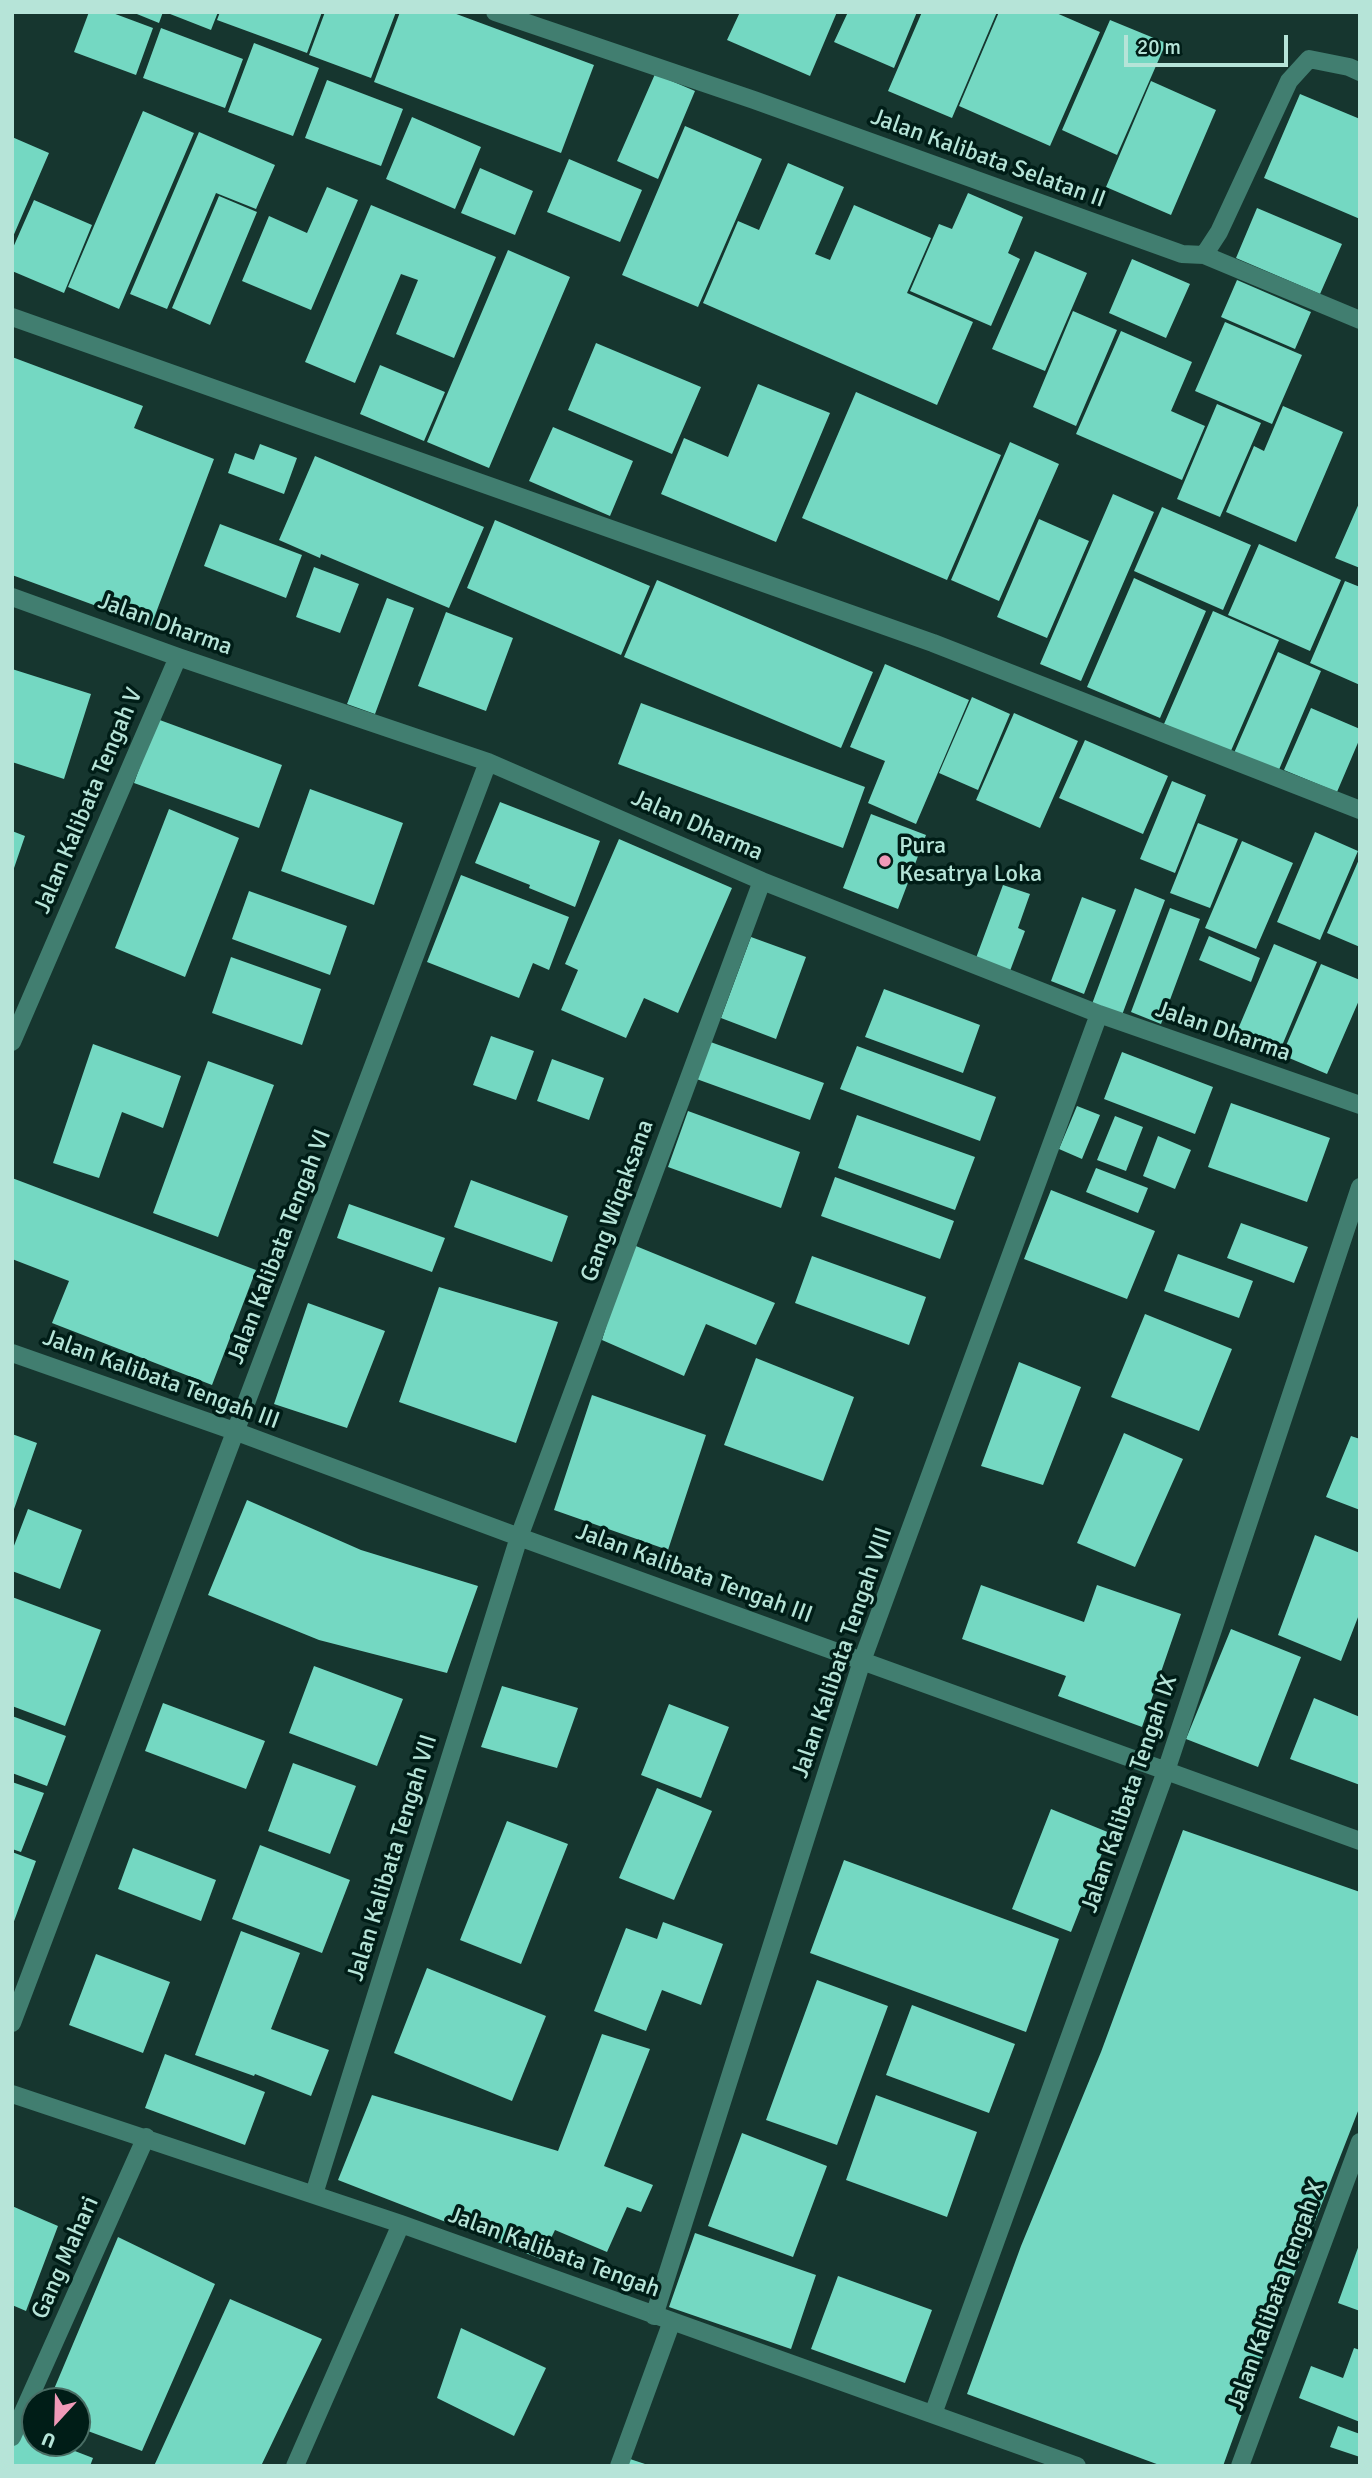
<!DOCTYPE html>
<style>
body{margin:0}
#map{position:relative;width:1372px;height:2478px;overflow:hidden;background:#16362f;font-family:Signika,sans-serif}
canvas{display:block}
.frame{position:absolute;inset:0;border:14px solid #b6e4d8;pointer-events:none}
.north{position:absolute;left:21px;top:2387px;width:70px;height:70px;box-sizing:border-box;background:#001d17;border:2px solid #496d64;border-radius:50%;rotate:202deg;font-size:19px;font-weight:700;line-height:28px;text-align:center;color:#b6e4d8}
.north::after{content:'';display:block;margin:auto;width:24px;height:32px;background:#ef9ab8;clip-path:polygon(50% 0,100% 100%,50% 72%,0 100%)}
.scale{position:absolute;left:1124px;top:35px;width:164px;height:32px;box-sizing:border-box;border:4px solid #b6e4d8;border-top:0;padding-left:9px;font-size:21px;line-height:24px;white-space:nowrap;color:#b6e4d8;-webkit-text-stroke:5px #001d17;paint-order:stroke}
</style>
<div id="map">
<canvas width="1372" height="2478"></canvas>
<div class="frame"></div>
<div class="north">U</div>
<div class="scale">20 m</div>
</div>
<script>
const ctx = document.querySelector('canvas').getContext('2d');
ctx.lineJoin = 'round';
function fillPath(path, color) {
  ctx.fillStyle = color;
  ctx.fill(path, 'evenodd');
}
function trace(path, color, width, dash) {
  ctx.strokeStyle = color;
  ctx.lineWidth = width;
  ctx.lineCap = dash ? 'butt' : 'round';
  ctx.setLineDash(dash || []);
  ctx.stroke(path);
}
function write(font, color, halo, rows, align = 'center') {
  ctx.font = font + ' Signika,sans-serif';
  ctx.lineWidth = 7;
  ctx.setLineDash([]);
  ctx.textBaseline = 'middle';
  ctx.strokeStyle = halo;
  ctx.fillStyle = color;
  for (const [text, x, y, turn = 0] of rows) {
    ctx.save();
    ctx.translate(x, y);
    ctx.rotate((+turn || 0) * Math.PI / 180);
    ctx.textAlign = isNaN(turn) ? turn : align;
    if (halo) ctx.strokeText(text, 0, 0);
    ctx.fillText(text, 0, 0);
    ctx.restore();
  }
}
fillPath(new Path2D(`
 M 89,12 L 110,12 L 153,28 L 136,75 L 74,52 Z
 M 132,12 L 163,12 L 159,23 Z
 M 165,12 L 218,12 L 211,30 Z
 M 220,12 L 322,12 L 307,53 L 217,20 Z
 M 325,12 L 396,12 L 371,78 L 309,55 Z
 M 400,12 L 451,12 L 594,65 L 561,153 L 374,82 Z
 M 740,12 L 837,12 L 810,76 L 727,40 Z
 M 848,12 L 917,12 L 894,68 L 834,42 Z
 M 922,12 L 997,12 L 952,118 L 888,91 Z
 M 999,12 L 1054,12 L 1100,32 L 1050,146 L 959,106 Z
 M 1110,20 L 1166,43 L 1117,155 L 1062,130 Z
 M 161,28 L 243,59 L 225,108 L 143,78 Z
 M 254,43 L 319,68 L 293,136 L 228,112 Z
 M 655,74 L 695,91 L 658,179 L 617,161 Z
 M 327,80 L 403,109 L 381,166 L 305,138 Z
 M 1151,81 L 1216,110 L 1171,215 L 1106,187 Z
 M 1300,94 L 1360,119 L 1360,219 L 1264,178 Z
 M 143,111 L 194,133 L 119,309 L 68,287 Z
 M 412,117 L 481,147 L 455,209 L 386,179 Z
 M 685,126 L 762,159 L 698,307 L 622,275 Z
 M 199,132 L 275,165 L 256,209 L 216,193 L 167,309 L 130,294 Z
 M 12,137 L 49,153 L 12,239 Z
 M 569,159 L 642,190 L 620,242 L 547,212 Z
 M 788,163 L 844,187 L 815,254 L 830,260 L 854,205 L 931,238 L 907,293 L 973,322 L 937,405 L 703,303 L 738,221 L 759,230 Z
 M 480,168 L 533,191 L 515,235 L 461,213 Z
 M 327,187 L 358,200 L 311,310 L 242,281 L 269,216 L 307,233 Z
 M 968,193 L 1023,217 L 1008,253 L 1020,259 L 991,326 L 910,291 L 939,224 L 952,229 Z
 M 219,196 L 257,212 L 210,325 L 172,308 Z
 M 34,200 L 92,225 L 64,293 L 12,271 L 12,250 Z
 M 371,205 L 496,257 L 454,358 L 396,334 L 418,280 L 401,274 L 355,383 L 305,362 Z
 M 1257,208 L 1342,244 L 1320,294 L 1236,258 Z
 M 508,250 L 570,277 L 489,468 L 427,442 Z
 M 1035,251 L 1087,273 L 1045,371 L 992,349 Z
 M 1132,259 L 1190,284 L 1166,338 L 1109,313 Z
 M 1237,280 L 1311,312 L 1295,349 L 1221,317 Z
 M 1073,311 L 1117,330 L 1076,426 L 1033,407 Z
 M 1225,322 L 1302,355 L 1272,424 L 1195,391 Z
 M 1121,331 L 1192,362 L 1171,411 L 1205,426 L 1182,480 L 1076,434 Z
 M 596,343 L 701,387 L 672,454 L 568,410 Z
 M 12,357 L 143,406 L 134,428 L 214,459 L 151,626 L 12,575 Z
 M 380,365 L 445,392 L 424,441 L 360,414 Z
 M 758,384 L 830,413 L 776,542 L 661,494 L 684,438 L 728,457 Z
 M 856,392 L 1001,455 L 947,580 L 802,518 Z
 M 1217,404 L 1261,423 L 1220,517 L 1177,499 Z
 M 1283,406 L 1343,432 L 1296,542 L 1226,512 L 1254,446 L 1264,451 Z
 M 553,427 L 633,461 L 610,516 L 529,481 Z
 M 1010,442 L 1059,464 L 999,601 L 951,580 Z
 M 260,444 L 297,458 L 284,494 L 228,473 L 235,453 L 254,460 Z
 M 315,456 L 484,527 L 449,608 L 321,554 L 320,558 L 279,540 Z
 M 1113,494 L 1154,512 L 1081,681 L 1040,664 Z
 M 1360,501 L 1360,568 L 1335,558 Z
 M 1162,507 L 1251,545 L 1223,610 L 1134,571 Z
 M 1039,519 L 1089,541 L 1047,638 L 997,617 Z
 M 495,520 L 650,586 L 621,655 L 467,588 Z
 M 220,524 L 302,555 L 286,598 L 204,566 Z
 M 1259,544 L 1341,580 L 1310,651 L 1228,615 Z
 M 314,567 L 359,584 L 340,633 L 296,617 Z
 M 1134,578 L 1206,611 L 1160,718 L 1087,687 Z
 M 657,580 L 873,672 L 841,748 L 624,657 Z
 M 1345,581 L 1360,587 L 1360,685 L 1310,663 Z
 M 387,598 L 414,608 L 375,714 L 347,704 Z
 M 1213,611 L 1279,640 L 1230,753 L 1164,724 Z
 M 446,612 L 513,638 L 486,711 L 418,686 Z
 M 1278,652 L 1321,671 L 1278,772 L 1234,753 Z
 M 885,664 L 969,700 L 916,824 L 868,803 L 885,761 L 850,747 Z
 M 12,669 L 91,694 L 64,779 L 12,762 Z
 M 972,697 L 1010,714 L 978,790 L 939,773 Z
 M 641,703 L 865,787 L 843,848 L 618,764 Z
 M 1311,708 L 1360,729 L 1360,738 L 1337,792 L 1284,770 Z
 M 1014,713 L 1078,741 L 1040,828 L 976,800 Z
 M 157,719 L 282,765 L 259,828 L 134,783 Z
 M 1085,740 L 1168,776 L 1143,834 L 1059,798 Z
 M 1172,781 L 1206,795 L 1175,873 L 1140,859 Z
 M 310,789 L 403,823 L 374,905 L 281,871 Z
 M 500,802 L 600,841 L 575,907 L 529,888 L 530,885 L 475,863 Z
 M 169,809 L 239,838 L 185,977 L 115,948 Z
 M 871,814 L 926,835 L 898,909 L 843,888 Z
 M 1198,823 L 1238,839 L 1210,908 L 1170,893 Z
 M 12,831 L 25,836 L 13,871 L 12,871 Z
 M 1315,832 L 1358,851 L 1320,940 L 1277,922 Z
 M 619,839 L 732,888 L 678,1013 L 644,998 L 626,1038 L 561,1010 L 578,970 L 565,964 Z
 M 1242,841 L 1293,863 L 1256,949 L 1205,928 Z
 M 1360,857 L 1360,947 L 1327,933 Z
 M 461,875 L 569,917 L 549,970 L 533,963 L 519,998 L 427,962 Z
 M 1003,885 L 1030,894 L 1018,928 L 1025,931 L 1010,971 L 976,958 Z
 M 1135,888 L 1165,900 L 1122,1015 L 1092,1004 Z
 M 249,891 L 347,926 L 330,975 L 232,939 Z
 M 1082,897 L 1116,910 L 1084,994 L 1051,981 Z
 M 1170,908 L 1200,919 L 1161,1024 L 1131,1012 Z
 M 1209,936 L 1260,958 L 1251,982 L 1199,960 Z
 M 751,937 L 806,957 L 776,1039 L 721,1018 Z
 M 1274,944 L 1317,962 L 1276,1060 L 1233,1041 Z
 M 231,957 L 321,989 L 302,1045 L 212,1013 Z
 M 1321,964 L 1360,980 L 1360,998 L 1327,1074 L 1282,1055 Z
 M 884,989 L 980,1025 L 963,1073 L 865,1037 Z
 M 491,1036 L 534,1051 L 516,1100 L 473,1085 Z
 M 705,1040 L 824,1083 L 810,1120 L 691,1077 Z
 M 93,1044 L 181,1076 L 163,1128 L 122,1112 L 99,1178 L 53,1163 Z
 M 857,1046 L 996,1097 L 980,1141 L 840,1089 Z
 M 1122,1052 L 1213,1087 L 1195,1134 L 1104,1099 Z
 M 552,1059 L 604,1078 L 589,1120 L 537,1101 Z
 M 208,1061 L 274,1085 L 218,1237 L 153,1213 Z
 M 1231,1103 L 1330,1138 L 1307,1202 L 1208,1167 Z
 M 1077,1106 L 1100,1115 L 1082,1159 L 1059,1149 Z
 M 688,1111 L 800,1152 L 781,1208 L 668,1167 Z
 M 857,1115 L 975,1157 L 955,1210 L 838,1168 Z
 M 1115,1116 L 1143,1127 L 1126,1171 L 1097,1160 Z
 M 1158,1136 L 1191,1150 L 1175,1189 L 1143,1176 Z
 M 1096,1168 L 1148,1188 L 1138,1213 L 1086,1192 Z
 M 835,1177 L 954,1221 L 940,1259 L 821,1216 Z
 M 12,1178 L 256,1270 L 212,1385 L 52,1323 L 69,1281 L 12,1259 Z
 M 471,1180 L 568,1216 L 552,1262 L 454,1227 Z
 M 1051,1190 L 1155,1231 L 1127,1299 L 1024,1259 Z
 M 349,1204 L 445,1238 L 432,1272 L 337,1238 Z
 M 1241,1223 L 1308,1247 L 1294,1283 L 1227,1258 Z
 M 631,1244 L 775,1303 L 756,1345 L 706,1324 L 684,1376 L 602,1340 Z
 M 1178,1254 L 1253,1281 L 1239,1318 L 1164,1291 Z
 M 812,1256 L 926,1297 L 909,1345 L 795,1303 Z
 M 439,1287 L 558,1322 L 516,1443 L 399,1402 Z
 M 308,1303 L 385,1331 L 347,1428 L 274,1404 Z
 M 1145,1314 L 1232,1349 L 1199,1431 L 1111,1397 Z
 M 756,1358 L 854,1397 L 823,1481 L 724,1445 Z
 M 1019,1362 L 1081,1387 L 1043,1485 L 981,1466 Z
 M 592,1395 L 706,1435 L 668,1550 L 554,1510 Z
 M 1124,1433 L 1183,1459 L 1135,1567 L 1077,1543 Z
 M 12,1434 L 37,1443 L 13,1512 L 12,1512 Z
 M 1351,1436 L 1360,1439 L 1360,1510 L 1326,1497 Z
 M 247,1500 L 361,1550 L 478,1586 L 447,1673 L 319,1640 L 208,1595 Z
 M 28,1509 L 82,1530 L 60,1589 L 12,1571 L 12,1551 Z
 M 1315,1535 L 1360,1553 L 1360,1612 L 1341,1661 L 1278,1635 Z
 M 981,1585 L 1084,1622 L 1097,1585 L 1181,1614 L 1142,1727 L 1058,1696 L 1066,1676 L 962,1639 Z
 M 12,1597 L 101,1630 L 65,1726 L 12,1706 Z
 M 1231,1629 L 1301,1657 L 1258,1767 L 1186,1739 Z
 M 314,1666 L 403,1699 L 377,1766 L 289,1733 Z
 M 502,1686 L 578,1708 L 557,1768 L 481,1747 Z
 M 1314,1698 L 1360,1717 L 1360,1785 L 1290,1759 Z
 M 163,1703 L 265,1741 L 246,1789 L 145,1751 Z
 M 669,1704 L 729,1727 L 701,1798 L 641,1775 Z
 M 12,1716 L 66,1736 L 47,1786 L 12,1773 Z
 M 293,1763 L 356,1786 L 330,1854 L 268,1831 Z
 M 12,1782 L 44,1793 L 21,1852 L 12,1849 Z
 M 657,1788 L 712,1811 L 674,1900 L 619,1878 Z
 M 1051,1809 L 1110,1833 L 1071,1932 L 1012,1909 Z
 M 507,1821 L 568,1844 L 521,1964 L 460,1940 Z
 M 1183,1830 L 1360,1892 L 1360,2106 L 1269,2339 L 1223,2466 L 1162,2466 L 967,2394 L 1021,2246 L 1101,2052 Z
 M 260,1845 L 350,1880 L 322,1953 L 232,1919 Z
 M 133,1848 L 216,1880 L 201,1921 L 118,1889 Z
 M 12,1852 L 36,1861 L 13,1924 L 12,1924 Z
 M 844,1860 L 1059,1939 L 1026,2032 L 810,1953 Z
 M 663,1922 L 723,1944 L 701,2005 L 662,1990 L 646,2031 L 594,2011 L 626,1928 L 657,1939 Z
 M 241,1931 L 300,1953 L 271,2029 L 329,2050 L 311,2096 L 255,2074 L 254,2076 L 195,2055 Z
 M 96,1954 L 170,1982 L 143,2053 L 69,2025 Z
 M 427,1968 L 546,2016 L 512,2101 L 394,2053 Z
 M 817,1980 L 888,2006 L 837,2145 L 766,2120 Z
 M 912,2005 L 1015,2044 L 989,2113 L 886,2075 Z
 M 602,2034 L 650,2049 L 604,2166 L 653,2185 L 641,2212 L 627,2207 L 607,2252 L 555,2230 L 541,2259 L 338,2180 L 372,2095 L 558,2151 Z
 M 165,2054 L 265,2092 L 245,2145 L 145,2108 Z
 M 876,2095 L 977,2132 L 947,2217 L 846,2180 Z
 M 742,2133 L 827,2166 L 793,2257 L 708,2226 Z
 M 12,2206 L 58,2226 L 26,2311 L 12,2305 Z
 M 695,2233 L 816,2275 L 791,2349 L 669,2307 Z
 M 118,2237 L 215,2284 L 142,2451 L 77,2427 L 77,2401 L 49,2401 Z
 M 1359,2245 L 1360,2245 L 1360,2311 L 1338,2303 Z
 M 838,2276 L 932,2310 L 905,2383 L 811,2349 Z
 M 230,2299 L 322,2339 L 261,2466 L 154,2466 Z
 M 461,2328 L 546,2368 L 514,2436 L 437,2398 Z
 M 1354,2348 L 1360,2350 L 1360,2422 L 1299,2398 L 1311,2366 L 1343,2378 Z
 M 1338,2426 L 1360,2434 L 1360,2457 L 1330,2447 Z
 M 19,2430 L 35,2436 L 35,2443 L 54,2443 L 93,2458 L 90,2466 L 12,2466 L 12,2448 Z
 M 630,2459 L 648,2465 L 648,2466 L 627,2466 Z`), '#74d8c2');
trace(new Path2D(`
 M 495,12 L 754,100 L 1182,254 L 1204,255 L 1219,232 L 1289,81 L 1309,59 L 1349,67 L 1360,72
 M 1204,255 L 1360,320
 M 12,317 L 933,643 L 1360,810
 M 12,597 L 178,657 L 488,762 L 762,881 L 1099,1014 L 1360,1105
 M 12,1042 L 178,657
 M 12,1353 L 237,1432 L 519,1537 L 1360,1841
 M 12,2023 L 488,762
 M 12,2094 L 401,2224 L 1077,2466
 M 314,2194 L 519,1537 L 762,881
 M 654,2316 L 862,1661 L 1099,1014
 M 933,2414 L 1166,1771 L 1360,1187
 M 12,2437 L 146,2137
 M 295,2466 L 401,2224
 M 619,2466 L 672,2321
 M 1240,2466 L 1360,2142`), '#417e70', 18);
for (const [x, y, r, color] of [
 [885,861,7,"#ef9ab8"]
]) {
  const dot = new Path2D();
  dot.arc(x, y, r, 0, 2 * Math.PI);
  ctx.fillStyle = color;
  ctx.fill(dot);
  trace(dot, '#001d17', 2.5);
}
write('24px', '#b6e4d8', '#001d17', [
 ["Jalan Kalibata Selatan II",988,159,20],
 ["Jalan Dharma",165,625,20],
 ["Jalan Kalibata Tengah V",89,801,-67],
 ["Jalan Dharma",697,826,24],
 ["Jalan Dharma",1223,1032,19],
 ["Gang Wiqaksana",618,1201,-70],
 ["Jalan Kalibata Tengah VI",280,1247,-69],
 ["Jalan Kalibata Tengah III",161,1380,20],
 ["Jalan Kalibata Tengah III",694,1574,20],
 ["Jalan Kalibata Tengah VIII",843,1653,-71],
 ["Jalan Kalibata Tengah IX",1130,1794,-71],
 ["Jalan Kalibata Tengah VII",393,1858,-73],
 ["Jalan Kalibata Tengah",554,2253,20],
 ["Gang Mahari",66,2258,-66],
 ["Jalan Kalibata Tengah X",1277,2296,-70]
]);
write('24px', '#b6e4d8', '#001d17', [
 ["Pura",899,847],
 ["Kesatrya Loka",899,875]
], 'left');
</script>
